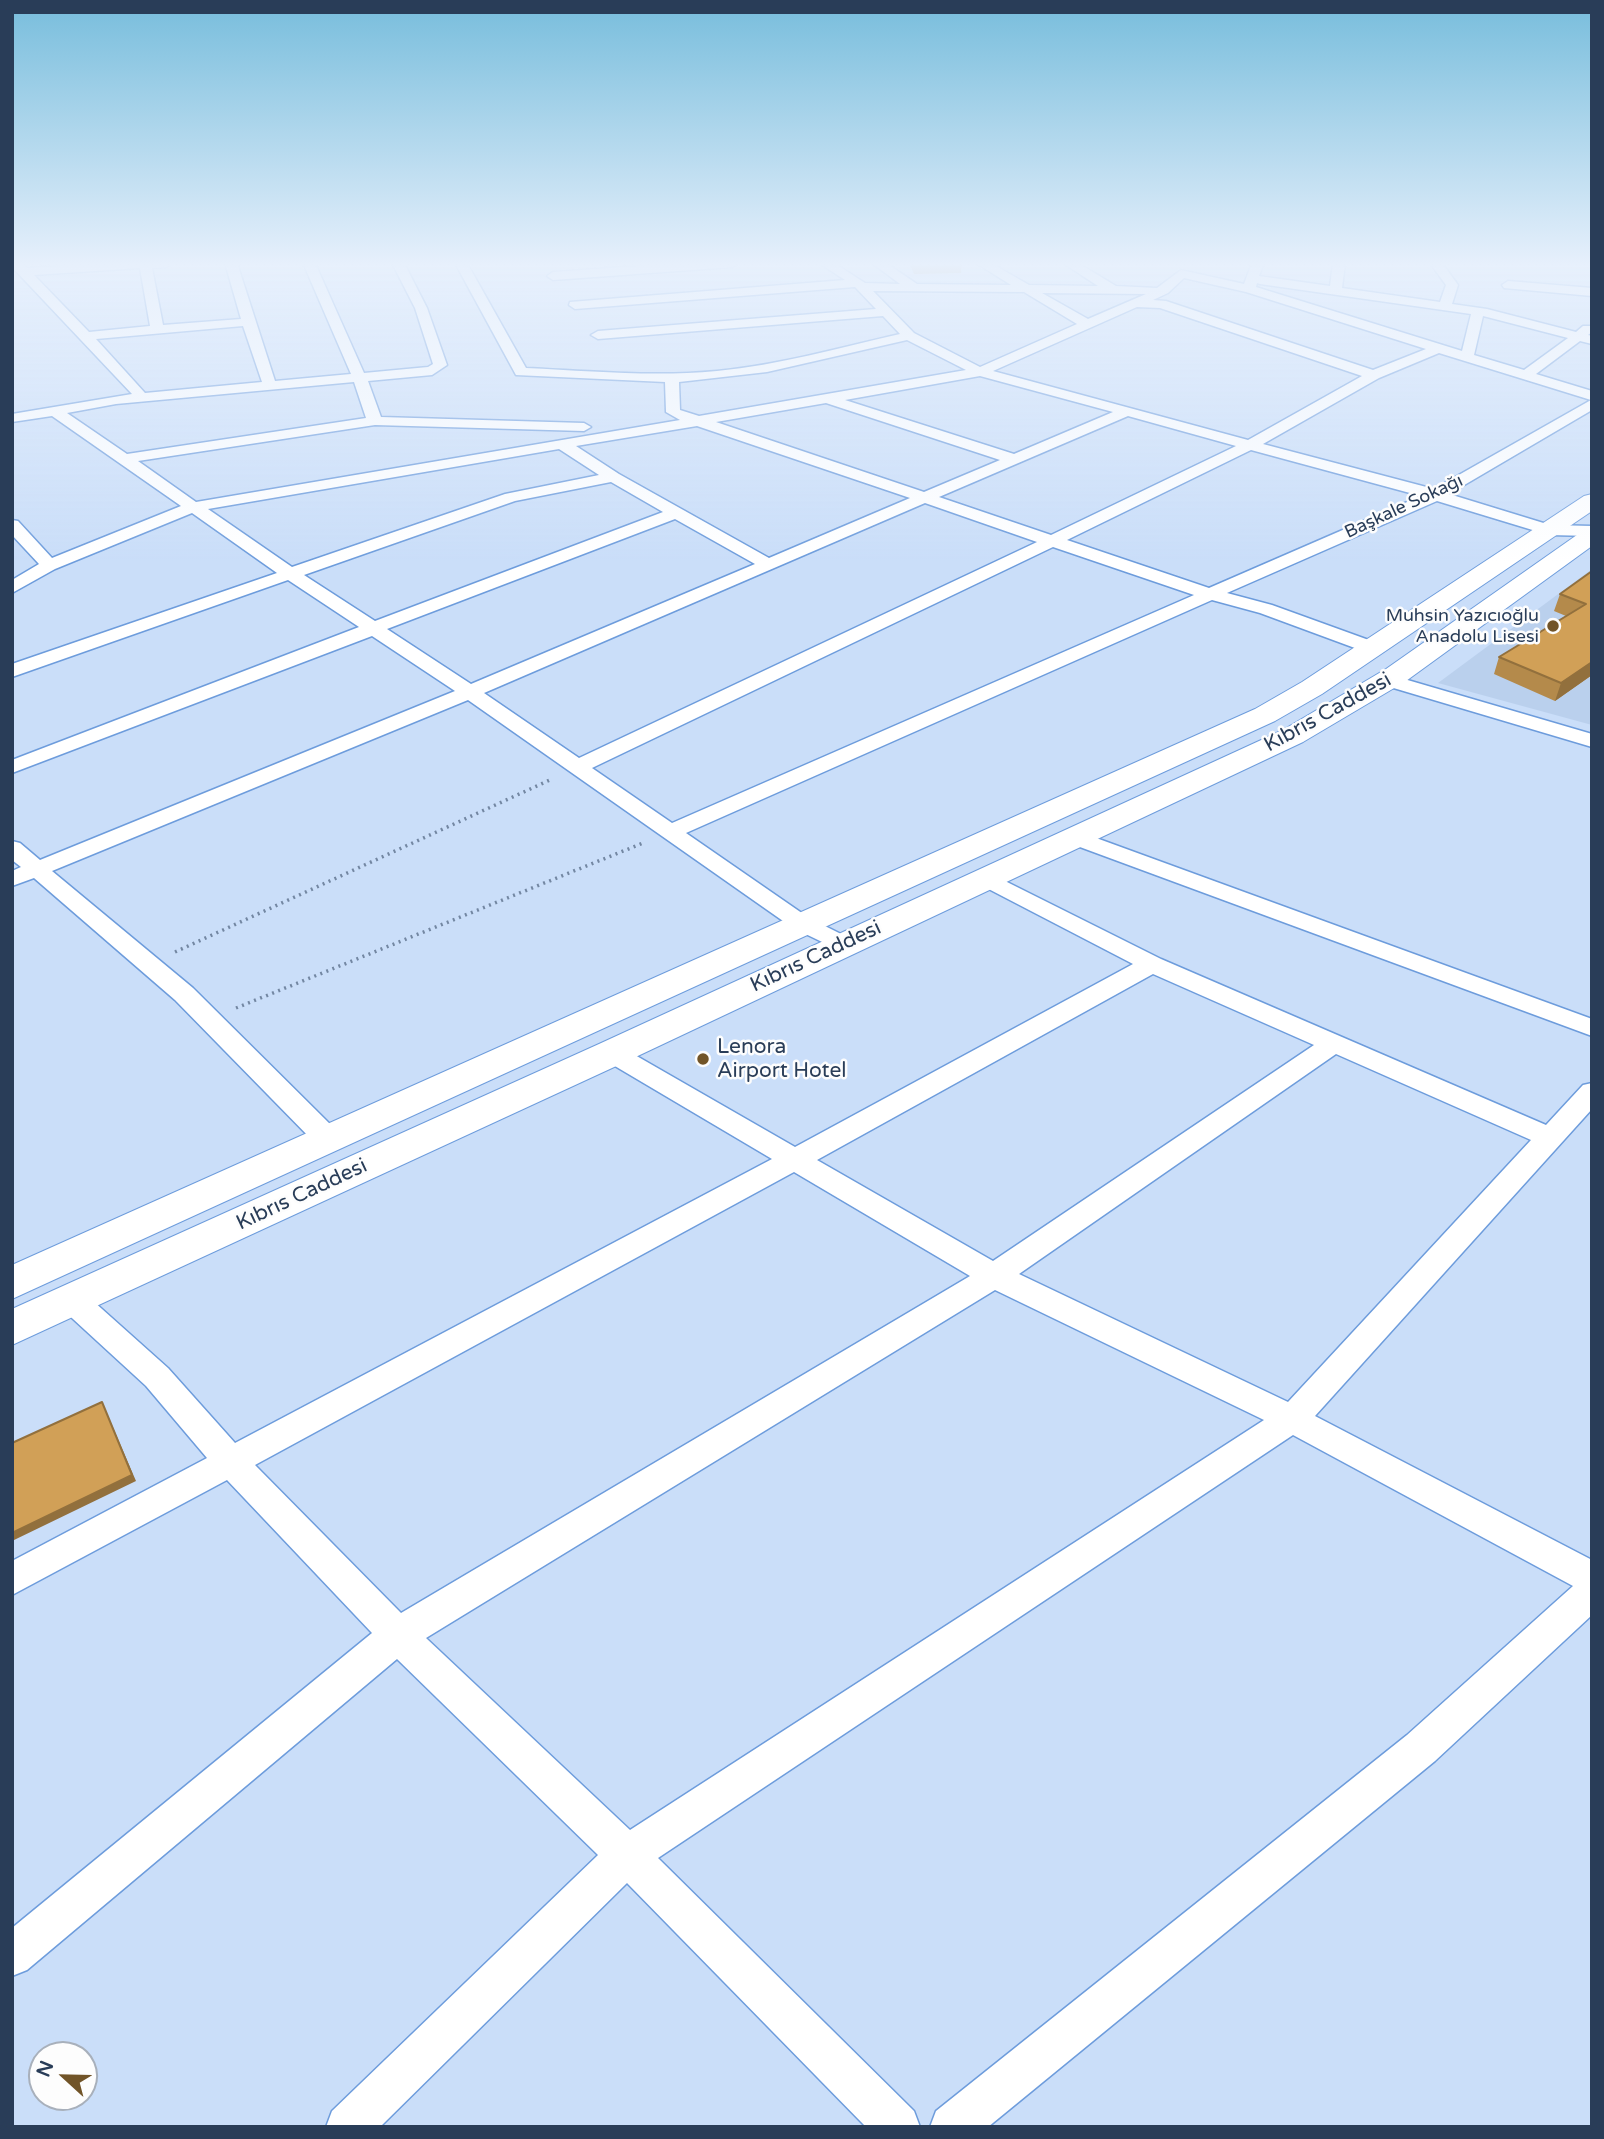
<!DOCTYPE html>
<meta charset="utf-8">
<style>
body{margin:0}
#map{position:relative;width:1604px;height:2139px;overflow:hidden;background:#cadef9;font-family:"Varela Round",sans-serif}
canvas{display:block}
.frame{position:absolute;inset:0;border:14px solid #293d58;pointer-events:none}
.north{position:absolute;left:28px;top:2041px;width:70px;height:70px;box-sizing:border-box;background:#fdfdfd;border:2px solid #a8b0bb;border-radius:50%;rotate:292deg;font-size:19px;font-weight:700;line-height:28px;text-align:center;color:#293d58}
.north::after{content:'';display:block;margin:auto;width:24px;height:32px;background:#715428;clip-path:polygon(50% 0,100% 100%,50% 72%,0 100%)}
</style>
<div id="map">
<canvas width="1604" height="2139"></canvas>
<div class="frame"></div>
<div class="north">N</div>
</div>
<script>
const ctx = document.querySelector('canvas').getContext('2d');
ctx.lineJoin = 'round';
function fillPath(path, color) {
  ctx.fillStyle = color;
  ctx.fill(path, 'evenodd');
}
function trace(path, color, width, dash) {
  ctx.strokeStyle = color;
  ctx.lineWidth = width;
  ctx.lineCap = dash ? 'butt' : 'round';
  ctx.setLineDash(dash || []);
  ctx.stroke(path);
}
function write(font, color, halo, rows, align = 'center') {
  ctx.font = font + ' "Varela Round",sans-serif';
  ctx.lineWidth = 5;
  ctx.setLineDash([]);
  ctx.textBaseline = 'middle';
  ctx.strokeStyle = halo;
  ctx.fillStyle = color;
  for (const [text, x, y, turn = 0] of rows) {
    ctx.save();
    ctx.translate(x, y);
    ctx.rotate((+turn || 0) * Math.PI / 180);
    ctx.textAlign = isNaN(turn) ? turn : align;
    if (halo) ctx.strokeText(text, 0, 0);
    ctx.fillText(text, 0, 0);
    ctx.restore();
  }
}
fillPath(new Path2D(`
 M 1592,569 L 1592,725 L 1438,683 Z`), '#bad0ed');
const street = new Path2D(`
 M 12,263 L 22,263 L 27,268 L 108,263 L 173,263 L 167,267 L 152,268 L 163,325 L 241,319 L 225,263 L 237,263 L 275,381 L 351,374 L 303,263 L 315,263 L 364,373 L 428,367 L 433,364 L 415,308 L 392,263 L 404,263 L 427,308 L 447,365 L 432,375 L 368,381 L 381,417 L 584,423 L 591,427 L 584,431 L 375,425 L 138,461 L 196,502 L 680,420 L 666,412 L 665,382 L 516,375 L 455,263 L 467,263 L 526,368 C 590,371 653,377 717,371 C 779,365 839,348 900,334 L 883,316 L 598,339 L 591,335 L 598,331 L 876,309 L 855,287 L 575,309 L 569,305 L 570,302 L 845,280 L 819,263 L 834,263 L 865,283 L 900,284 L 872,263 L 886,263 L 917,284 L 1011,285 L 976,263 L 991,263 L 1029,285 L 1098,286 L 1063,263 L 1078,263 L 1116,286 L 1157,288 L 1181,270 L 1244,284 L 1252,263 L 1264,263 L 1259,276 L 1330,286 L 1333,263 L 1345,263 L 1342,288 L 1440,302 L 1446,285 L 1430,263 L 1442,263 L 1458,285 L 1452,304 L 1487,309 L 1576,332 L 1583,326 L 1592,326 L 1592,332 L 1588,335 L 1592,336 L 1592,344 L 1580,341 L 1536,374 L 1592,391 L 1592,410 L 1449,494 L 1550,525 L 1592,526 L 1592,536 L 1549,535 L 1437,501 L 1227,593 L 1272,605 L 1377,643 L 1379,647 L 1377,651 L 1363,651 L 1260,613 L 1212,600 L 686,833 L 809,918 L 851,939 L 855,944 L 851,949 L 843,952 L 793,928 L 468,700 L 52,871 L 193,988 L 337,1131 L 341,1138 L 337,1145 L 327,1148 L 317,1145 L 175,1000 L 34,878 L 12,886 L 12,871 L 21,867 L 12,860 L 12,841 L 20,843 L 40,860 L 455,691 L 372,636 L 12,773 L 12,760 L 359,627 L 288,580 L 12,677 L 12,664 L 277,573 L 192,513 L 55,569 L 12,593 L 12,580 L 39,564 L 12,535 L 12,520 L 18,521 L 52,558 L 181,506 L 52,416 L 12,422 L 12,414 L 132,394 L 12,267 ZM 140,268 L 150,326 L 89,332 L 34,275 ZM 1184,278 L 1246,292 L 1426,349 L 1373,370 L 1166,301 L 1153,300 L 1168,293 ZM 1257,283 L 1260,284 L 1471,314 L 1462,351 L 1256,287 ZM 873,291 L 1024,292 L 1077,324 L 980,367 L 914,333 ZM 1042,293 L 1146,294 L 1088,319 ZM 1137,307 L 1160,308 L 1362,376 L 1248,440 L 993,371 ZM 1483,316 L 1487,317 L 1568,338 L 1524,370 L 1474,355 ZM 243,326 L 262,382 L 145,393 L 96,339 ZM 907,340 L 966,370 L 699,416 L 680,410 L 679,382 L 767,372 ZM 1439,353 L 1591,400 L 1434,489 L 1263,444 L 1379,378 ZM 980,376 L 1113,412 L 1014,454 L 845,400 ZM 354,382 L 366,418 L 127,454 L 67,413 L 116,404 ZM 826,403 L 1000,460 L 924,492 L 716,422 ZM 1128,416 L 1236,446 L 1051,535 L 939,497 ZM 697,426 L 910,498 L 769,558 L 619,474 L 576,446 ZM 559,449 L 599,475 L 505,494 L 292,567 L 208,509 ZM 1251,450 L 1421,496 L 1209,588 L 1067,540 ZM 611,482 L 663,512 L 375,621 L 304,575 L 515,501 ZM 925,503 L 1037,542 L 579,758 L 484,693 ZM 675,519 L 755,564 L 471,684 L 387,629 ZM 1053,547 L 1194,595 L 672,823 L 592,768 Z
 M 681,263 L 739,263 L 733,267 L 553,280 L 547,276 L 553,272 Z
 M 1508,281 L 1592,288 L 1592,296 L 1504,288 L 1502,285 Z
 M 1387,674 L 1592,734 L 1592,747 L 1380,684 L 1377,680 Z
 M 1077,831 L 1592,1019 L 1592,1036 L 1069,843 L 1066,838 L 1069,833 Z
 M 985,871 L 1161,959 L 1546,1125 L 1583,1085 L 1592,1083 L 1592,1109 L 1315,1416 L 1592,1560 L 1592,1615 L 1435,1761 L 988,2127 L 930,2127 L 936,2111 L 1407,1735 L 1573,1586 L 1293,1435 L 658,1858 L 914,2111 L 920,2127 L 866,2127 L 627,1883 L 380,2127 L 326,2127 L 332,2111 L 598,1855 L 397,1659 L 27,1970 L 12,1976 L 12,1928 L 372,1633 L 227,1480 L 12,1595 L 12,1561 L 207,1458 L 146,1386 L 61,1308 L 57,1300 L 61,1292 L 72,1288 L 83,1292 L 168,1368 L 235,1443 L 772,1159 L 603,1059 L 599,1053 L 603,1047 L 612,1044 L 621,1047 L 795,1147 L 1133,964 L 977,883 L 974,878 L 977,873 ZM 1153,974 L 1314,1045 L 993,1261 L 817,1160 ZM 1336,1054 L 1531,1140 L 1288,1402 L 1019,1274 ZM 794,1172 L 970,1276 L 401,1613 L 255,1465 ZM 995,1290 L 1264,1420 L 630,1830 L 426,1638 Z`);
const secondary = new Path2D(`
 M 1592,494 L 1592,511 L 1322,694 L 1275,721 L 12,1299 L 12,1265 L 1255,709 L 1302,682 L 1584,496 Z
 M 1592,528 L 1592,546 L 1406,681 L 1303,742 L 625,1062 L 12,1345 L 12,1309 L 599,1044 L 1283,730 L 1386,669 L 1584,530 Z`);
trace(street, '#6d9cdc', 3);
trace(secondary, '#6d9cdc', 2);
trace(new Path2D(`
 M 175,952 L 552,779
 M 236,1008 L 643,843`), '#7387a2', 3.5, [2, 4.5]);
fillPath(street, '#fff');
fillPath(secondary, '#fff');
fillPath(new Path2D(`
 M 909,263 L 962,263 L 961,273 L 914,274 Z
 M 1592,571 L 1592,675 L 1555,701 L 1494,674 L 1499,657 L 1566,616 L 1554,611 L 1560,594 Z`), '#b48a4b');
fillPath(new Path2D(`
 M 1592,662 L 1592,675 L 1555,701 L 1561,683 Z
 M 102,1402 L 136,1481 L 12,1541 L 12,1533 Z`), '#92703d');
const building = new Path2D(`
 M 1592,571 L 1592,662 L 1561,683 L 1499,657 L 1586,604 L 1560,594 Z
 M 102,1402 L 132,1475 L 12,1533 L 12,1443 Z`);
fillPath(building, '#d1a057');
trace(building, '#92703d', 2);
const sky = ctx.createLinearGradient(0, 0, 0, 563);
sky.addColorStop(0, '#77bddc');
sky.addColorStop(0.47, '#e7f0fc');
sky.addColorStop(1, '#e7f0fc00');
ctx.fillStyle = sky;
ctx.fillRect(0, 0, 1604, 563);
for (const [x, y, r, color] of [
 [1553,626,7,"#715428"],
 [703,1059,7,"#715428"]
]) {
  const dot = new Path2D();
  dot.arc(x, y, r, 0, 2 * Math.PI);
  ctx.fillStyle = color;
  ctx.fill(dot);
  trace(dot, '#fdfdfd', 2.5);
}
write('18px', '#293d58', '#fdfdfd', [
 ["Başkale Sokağı",1404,507,-25]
]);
write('18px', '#293d58', '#fdfdfd', [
 ["Muhsin Yazıcıoğlu",1539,616],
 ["Anadolu Lisesi",1539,637]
], 'right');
write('21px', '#293d58', '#fdfdfd', [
 ["Kıbrıs Caddesi",1328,713,-29],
 ["Kıbrıs Caddesi",816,957,-25],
 ["Kıbrıs Caddesi",302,1195,-25]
]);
write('21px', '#293d58', '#fdfdfd', [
 ["Lenora",717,1047],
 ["Airport Hotel",717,1071]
], 'left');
</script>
